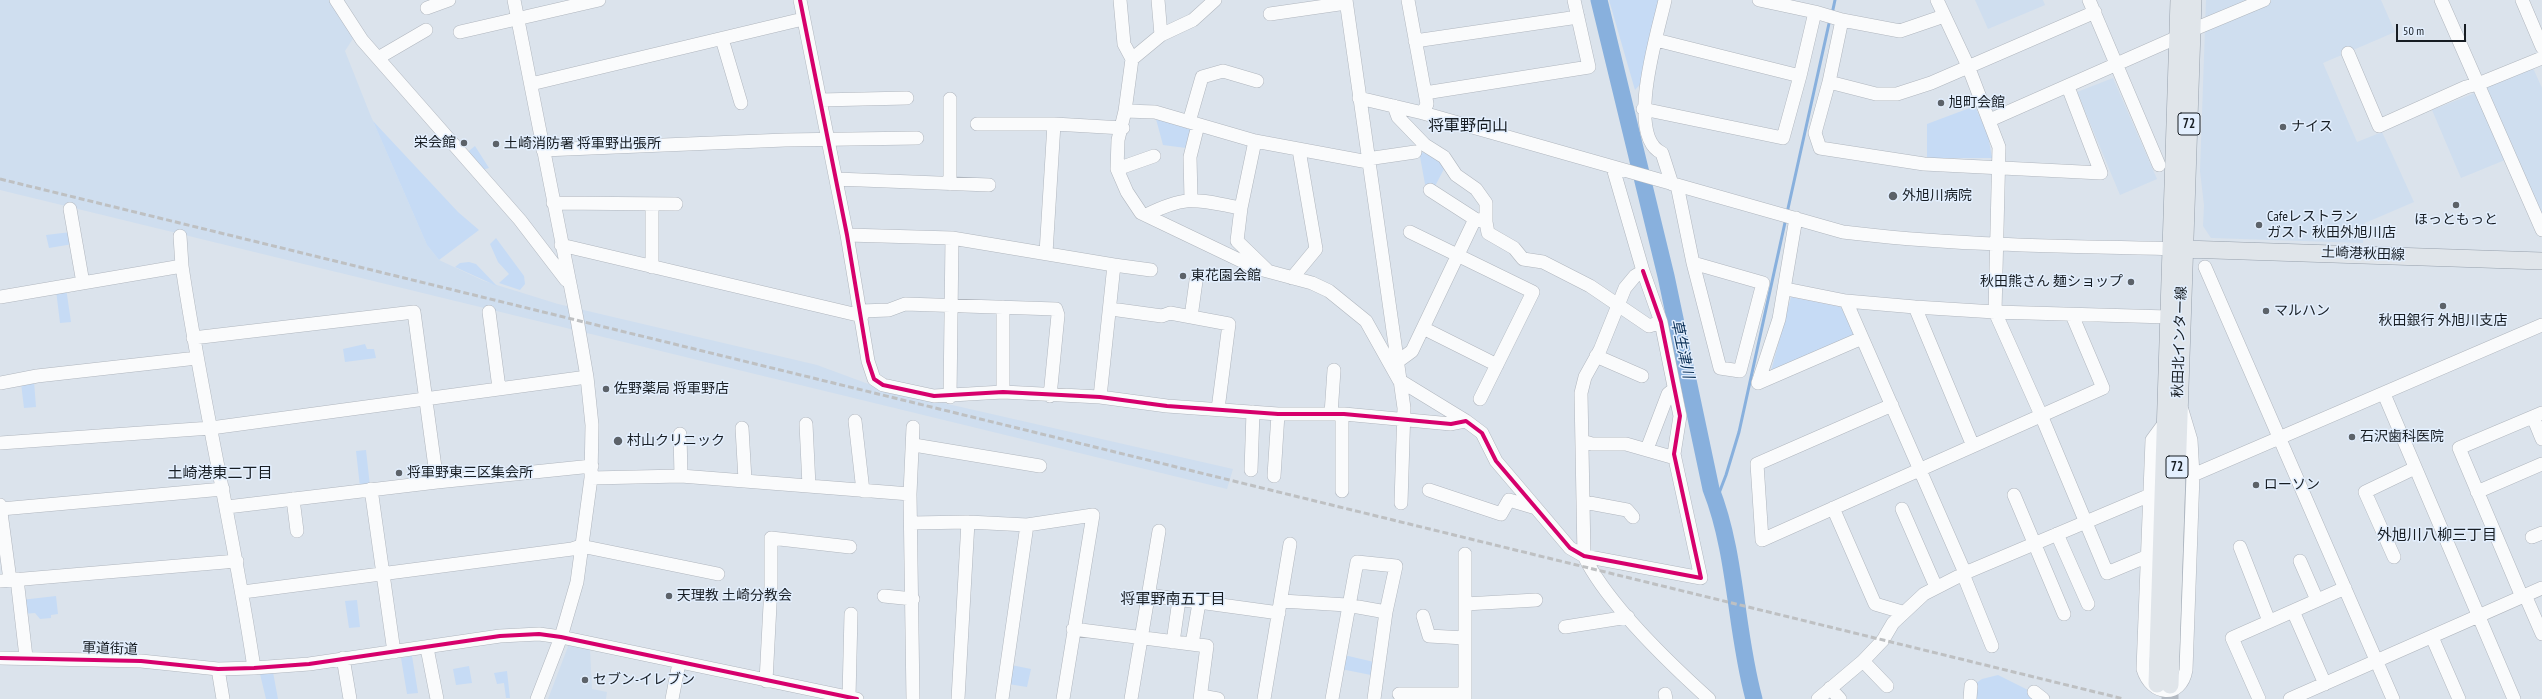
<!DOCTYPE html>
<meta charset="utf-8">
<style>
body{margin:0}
#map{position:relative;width:2542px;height:699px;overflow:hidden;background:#dbe3ec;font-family:"PT Sans Narrow",sans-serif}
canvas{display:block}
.scale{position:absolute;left:2396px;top:24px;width:70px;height:18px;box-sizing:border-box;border:2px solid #171d23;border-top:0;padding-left:5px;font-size:12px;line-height:14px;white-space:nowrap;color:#171d23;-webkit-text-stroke:3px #e3effe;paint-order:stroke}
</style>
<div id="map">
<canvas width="2542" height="699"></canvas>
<div class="scale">50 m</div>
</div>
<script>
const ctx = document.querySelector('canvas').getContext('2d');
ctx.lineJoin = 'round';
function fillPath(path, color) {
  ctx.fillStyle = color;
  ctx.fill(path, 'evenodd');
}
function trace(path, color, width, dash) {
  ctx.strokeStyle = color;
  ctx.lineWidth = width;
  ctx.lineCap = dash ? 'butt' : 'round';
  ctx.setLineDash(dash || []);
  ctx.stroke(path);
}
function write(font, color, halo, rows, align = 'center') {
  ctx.font = font + ' "PT Sans Narrow","Noto Sans JP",sans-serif';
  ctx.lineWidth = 3;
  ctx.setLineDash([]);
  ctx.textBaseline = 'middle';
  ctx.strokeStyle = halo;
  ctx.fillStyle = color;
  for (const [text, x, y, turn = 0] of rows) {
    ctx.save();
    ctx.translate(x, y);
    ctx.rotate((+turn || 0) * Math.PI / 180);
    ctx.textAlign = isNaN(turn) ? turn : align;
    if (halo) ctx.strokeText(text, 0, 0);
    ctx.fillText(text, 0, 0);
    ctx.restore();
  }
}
fillPath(new Path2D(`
 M 0,0 L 332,0 L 354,37 L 345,51 L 370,114 L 427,245 L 439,260 L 484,281 L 558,304 L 817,365 L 882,389 L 1233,469 L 1227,489 L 0,190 Z
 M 1975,0 L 2043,0 L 2045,5 L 1988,29 Z
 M 2206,0 L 2381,0 L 2395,32 L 2323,63 L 2357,142 L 2382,132 L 2414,202 L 2365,223 L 2363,243 L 2211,238 L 2203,226 L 2204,205 L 2200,171 Z
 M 2533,68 L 2542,88 L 2542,220 L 2483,88 Z
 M 2113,78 L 2157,179 L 2120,195 L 2077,92 Z
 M 2475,93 L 2505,160 L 2461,178 L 2432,110 Z
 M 569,644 L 590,649 L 592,689 L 607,692 L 606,699 L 548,699 Z`), '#cfdeef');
fillPath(new Path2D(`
 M 1609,0 L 1659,0 L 1642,82 L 1635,90 Z
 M 1975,106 L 1988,135 L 1992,158 L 1927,158 L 1927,124 Z
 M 1156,119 L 1193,130 L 1186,148 L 1163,145 Z
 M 373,121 L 458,212 L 479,230 L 439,260 L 427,245 Z
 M 475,146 L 489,168 L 479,171 L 465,154 Z
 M 1419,151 L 1442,160 L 1445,167 L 1433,190 L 1425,184 Z
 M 71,232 L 73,244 L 49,248 L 46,235 Z
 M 496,238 L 524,276 L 525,284 L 520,290 L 499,283 L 509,274 L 498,262 L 490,244 Z
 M 469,262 L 476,264 L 497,286 L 455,267 L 460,263 Z
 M 66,288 L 71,322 L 60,323 L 56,290 Z
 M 1791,297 L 1841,307 L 1854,335 L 1771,371 Z
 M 365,344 L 367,349 L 374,349 L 376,358 L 345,362 L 343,349 Z
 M 34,381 L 36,407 L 24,408 L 21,383 Z
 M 366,450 L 370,486 L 360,487 L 356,451 Z
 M 56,596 L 58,614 L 51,615 L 51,618 L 40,619 L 35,613 L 23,614 L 21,600 Z
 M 357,600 L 360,627 L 349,628 L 345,601 Z
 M 1344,655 L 1374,662 L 1371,675 L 1341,669 Z
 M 412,656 L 418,693 L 407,694 L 401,658 Z
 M 1011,665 L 1031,669 L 1027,687 L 1008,684 Z
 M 469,666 L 472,683 L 456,685 L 453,669 Z
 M 507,671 L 510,698 L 506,698 L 504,683 L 497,684 L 494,673 Z
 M 273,672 L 278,699 L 266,699 L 260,674 Z
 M 1998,675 L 2028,690 L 2036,699 L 1973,699 L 1976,683 L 1982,679 Z`), '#c6dbf5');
trace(new Path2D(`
 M 1832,14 L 1835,0
 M 1787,213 L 1830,19
 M 1716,501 L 1726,475 L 1739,432 L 1786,218`), '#88b0dd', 3);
trace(new Path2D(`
 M 1599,0 L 1666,276 L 1711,489 C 1737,555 1735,630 1754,699`), '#88b0dd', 17);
trace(new Path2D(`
 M 2170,699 L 2170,685`), '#b4bbc4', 17, [17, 8]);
const minor = new Path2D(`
 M 336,0 L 362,40 L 520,220 L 566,280
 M 514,0 L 577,319 L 587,377 L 592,425 L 591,478 L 577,582 L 561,637 L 537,699
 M 800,0 L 847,235 L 868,361 L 874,379 L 883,385 L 934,396 L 1003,392 L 1100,397 L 1167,406 L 1278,414 L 1344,414 L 1451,424 L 1466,421 L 1482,433 L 1496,461 L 1570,548 L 1584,556 L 1701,578 L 1674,454 L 1680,416 L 1661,322 L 1643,271
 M 1120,0 L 1124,44 L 1132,59
 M 1158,0 L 1161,35
 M 1215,0 L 1193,20 L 1161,35 L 1132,59 L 1125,111 L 1118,140 L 1117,169 L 1127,192 L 1141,213 L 1256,268 L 1312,283 L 1329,291 L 1366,321 L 1399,380 L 1466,421
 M 1346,0 L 1404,408 L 1401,503
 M 1408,0 L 1427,104 L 1423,113
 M 1665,0 C 1658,32 1625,136 1662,153 L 1672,184
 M 1759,0 L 1815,12 L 1800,76
 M 1937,0 L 1968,66 L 1999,147 L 1995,312 L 2041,415 L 2107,573 L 2148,556
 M 2089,0 L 2159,165
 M 2441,0 L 2542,230
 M 2522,0 L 2542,47
 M 427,8 L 449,0
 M 1815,12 L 1842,20
 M 1270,14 L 1346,3
 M 2192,30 L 2264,0
 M 460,32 L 599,0
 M 722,39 L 741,103
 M 1415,41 L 1578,17
 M 2348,53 L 2379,126 L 2466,87 L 2478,84 L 2542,58
 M 378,58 L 426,30
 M 1829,82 L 1842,20 L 1900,31 L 1944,16
 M 531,84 L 803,19
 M 2068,87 L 2101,173 L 1924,164 L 1820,148 L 1815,133 L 1829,82 L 1876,94 L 1897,94 L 1931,83 L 2095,12
 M 1425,93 L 1589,67 L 1574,0
 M 1359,98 L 1423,113 L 1843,232 C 1955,246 2067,246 2180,249
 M 820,100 L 907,98
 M 1394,106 L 1398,117 L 1425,145 L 1444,157 L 1456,175 L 1476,189 L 1486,203 L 1486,222
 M 1643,109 L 1783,138 L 1800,76 L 1656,40
 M 1125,111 L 1155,112 L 1255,141 L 1368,162
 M 1990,120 L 2178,37
 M 1189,122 L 1202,77 L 1223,71 L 1257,81
 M 977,124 L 1054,124
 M 1255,141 L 1241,208 L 1237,241 L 1267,270
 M 543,150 L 785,140 L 917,138
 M 1367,159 L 1415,152
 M 1613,168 L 1643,271 L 1635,276 L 1625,288 L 1600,350 L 1585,377 L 1581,393 L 1584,556 C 1608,605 1668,662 1709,699
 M 1117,169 L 1154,156
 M 836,179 L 989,185
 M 950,184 L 950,99
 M 1677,185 L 1693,263 L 1720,368 L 1740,371 L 1763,283 L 1693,263
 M 1191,199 L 1190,157 L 1198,125
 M 553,203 L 676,204
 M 70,209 L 83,283
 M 1146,215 C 1188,194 1197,200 1241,208
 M 1796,218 L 1779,319 L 1758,383 L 1862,338
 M 1475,219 L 1486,222 L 1488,233 L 1514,248 L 1523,259 L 1543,262 L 1590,286 L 1649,326 L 1661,322
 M 1410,232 L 1533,292 L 1480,399
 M 847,235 L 952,238 L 1114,265 L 1100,397
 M 180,236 L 182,266
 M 561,245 L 862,316
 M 1046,253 L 1054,124 L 1123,128
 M 1114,265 L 1151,270
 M 652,267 L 652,204
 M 2205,267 L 2393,699
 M 1292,278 L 1316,249 L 1299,150
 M 1786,289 L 1846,301 L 1915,307 L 1995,312 L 2168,317
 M 0,297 L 182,266 C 202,401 234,533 254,668
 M 1846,301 L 1965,573
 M 1003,307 L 1003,392
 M 1915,307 L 1973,446
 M 1111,309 L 1162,316 L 1170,313 L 1229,324 L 1218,409
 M 861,311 L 889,310 L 905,304 L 1056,309 L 1058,315 L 1050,396
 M 489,312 L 499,388
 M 1191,317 L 1196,281
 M 1423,328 L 1497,365
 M 193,338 L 414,312 L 437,482
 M 1596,356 L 1642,376
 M 1397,362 L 1412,351 L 1475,219 L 1430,190
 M 0,383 L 37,376 L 197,358
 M 2384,394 L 2514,699
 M 950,397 L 952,238
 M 1892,405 L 1757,464 L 1762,540 L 2103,388 L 2072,315
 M 1331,414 L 1334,370
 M 1342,414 L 1342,491
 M 2533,417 L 2542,439
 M 855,421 L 863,491
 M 2166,421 L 2152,440 L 2143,669 C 2151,696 2181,699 2186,670 L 2193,475 L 2191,440 L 2182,410
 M 806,424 L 809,486
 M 742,428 L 745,480
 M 680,434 L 681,476
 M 1582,441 L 1592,444 L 1626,444 L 1675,458
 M 0,443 L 211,428 L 587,377
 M 914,445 L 1040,466
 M 1647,449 L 1668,394 L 1674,389
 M 1251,470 L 1253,412
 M 2193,475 L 2542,325
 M 1274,476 L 1278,414
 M 591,478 L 681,476 L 910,494
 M 371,489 L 394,652
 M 1429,490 L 1501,514 L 1509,500 L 1536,508
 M 2477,492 L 2542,464
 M 2014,495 L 2064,614
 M 293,499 L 297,531
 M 1584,502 L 1627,510 L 1633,517
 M 0,505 L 10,580
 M 227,507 L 437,482 L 592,466
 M 1833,508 L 1875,604 L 1902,612
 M 1,509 L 223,489
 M 1902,509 L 1936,587
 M 912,523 L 968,522 L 1027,525 L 1093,515 L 1063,699
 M 2057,534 L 2088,604
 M 2532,537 L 2542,533
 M 2240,547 L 2269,621
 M 2394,557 L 2365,492 L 2415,468
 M 2300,561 L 2317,600
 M 1963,574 L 1992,646
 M 17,579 L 26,657
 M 0,581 L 237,561
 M 243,592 L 572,549 L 581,546 L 718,574
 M 1148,595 L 1279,613
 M 2525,595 L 2542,634
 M 884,596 L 913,599
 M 2522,597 L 2459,448 L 2542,413
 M 1282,601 L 1347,605 L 1386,612 L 1374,699
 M 1465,604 L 1536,600
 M 2293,611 L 2325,684
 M 1423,616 L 1429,636 L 1465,638
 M 1565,627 L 1628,617
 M 1073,629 L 1207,646 L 1200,699
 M 2432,637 L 2459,699
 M 1173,642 L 1179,600
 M 1192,644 L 1199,603
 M 427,648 L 437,699
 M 0,658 L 141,661 L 218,669 L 254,668 L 309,664 L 500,636 L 539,634 L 561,637 L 857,699
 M 343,658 L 350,699
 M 1863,661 L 1887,686
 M 218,669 L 223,699
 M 766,681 L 771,586 L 771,538 L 850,547
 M 1830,688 L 1840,699
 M 2034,692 L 2043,699
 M 1399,694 L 1465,694
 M 1665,694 L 1666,699
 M 1201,696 L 1218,699
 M 849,697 L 851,614
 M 672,699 L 679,663
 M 913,699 L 910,494 L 913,427
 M 958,699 L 968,522
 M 1002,699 L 1027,525
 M 1131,699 L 1159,531
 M 1264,699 L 1290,544
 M 1332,699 L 1357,562 L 1396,566 L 1386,612
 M 1465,699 L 1465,554
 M 1818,699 L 1863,661 L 1883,640 L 1893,623 L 1924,594 L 1965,573 L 2150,495
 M 1970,699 L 1971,686
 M 2259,699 L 2232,638 L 2345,588
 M 2290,699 L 2542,588`);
const major = new Path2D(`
 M 2184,249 L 2542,261
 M 2157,684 L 2179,0
 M 2170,685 L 2193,0`);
trace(minor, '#b0b6be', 14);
trace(major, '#96a0ac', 18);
trace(minor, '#fafbfc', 13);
trace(major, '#e0e5ea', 17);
trace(new Path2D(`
 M 0,179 L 2124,699`), '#bec0c2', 3, [6, 3]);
trace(new Path2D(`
 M 800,0 L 847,235 L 868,361 L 874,379 L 883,385 L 934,396 L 1003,392 L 1100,397 L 1167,406 L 1278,414 L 1344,414 L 1451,424 L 1466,421 L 1482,433 L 1496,461 L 1570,548 L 1584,556 L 1701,578 L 1674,454 L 1680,416 L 1661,322 L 1643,271
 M 0,658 L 141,661 L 218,669 L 254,668 L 309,664 L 500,636 L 539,634 L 561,637 L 857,699`), '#d6006c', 4);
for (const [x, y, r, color] of [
 [1941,103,4,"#5c6269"],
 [2283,127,4,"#5c6269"],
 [464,143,4,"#5c6269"],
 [496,144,4,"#5c6269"],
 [1893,196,5,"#5c6269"],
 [2456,205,4,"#5c6269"],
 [2259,225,4,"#5c6269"],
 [1183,276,4,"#5c6269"],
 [2131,282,4,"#5c6269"],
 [2443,306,4,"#5c6269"],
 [2266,311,4,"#5c6269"],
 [606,389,4,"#5c6269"],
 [2352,437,4,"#5c6269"],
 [618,441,5,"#5c6269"],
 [399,473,4,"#5c6269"],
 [2256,485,4,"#5c6269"],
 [669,596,4,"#5c6269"],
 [585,680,4,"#5c6269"]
]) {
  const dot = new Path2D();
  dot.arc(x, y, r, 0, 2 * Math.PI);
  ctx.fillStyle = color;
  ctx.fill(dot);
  trace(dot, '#e3effe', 1.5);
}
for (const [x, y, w] of [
 [2189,124,22],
 [2177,467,22]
]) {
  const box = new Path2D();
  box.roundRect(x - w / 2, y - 11, w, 22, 3);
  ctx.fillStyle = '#e3effe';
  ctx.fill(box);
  trace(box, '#171d23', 1);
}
write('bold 13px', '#171d23', null, [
 ["72",2189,124],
 ["72",2177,467]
]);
write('14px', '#171d23', '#e3effe', [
 ["旭町会館",1949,103],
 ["ナイス",2291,127],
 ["栄会館",456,143,"right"],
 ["土崎消防署 将軍野出張所",504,144],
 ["外旭川病院",1902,196],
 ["Cafeレストラン",2267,217],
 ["ガスト 秋田外旭川店",2267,233],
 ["ほっともっと",2456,220,"center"],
 ["東花園会館",1191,276],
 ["秋田熊さん 麺ショップ",2123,282,"right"],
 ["マルハン",2274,311],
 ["秋田銀行 外旭川支店",2443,321,"center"],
 ["佐野薬局 将軍野店",614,389],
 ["石沢歯科医院",2360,437],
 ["村山クリニック",627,441],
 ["将軍野東三区集会所",407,473],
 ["ローソン",2264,485],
 ["天理教 土崎分教会",677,596],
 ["セブン-イレブン",593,680]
], 'left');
write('14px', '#171d23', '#e3effe', [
 ["土崎港秋田線",2363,254,2],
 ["秋田北インター線",2180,342,-88],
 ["軍道街道",110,649,2]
]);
write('italic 15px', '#082e55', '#e3effe', [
 ["草生津川",1682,349,78]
]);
write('15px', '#171d23', '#e3effe', [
 ["土崎港東二丁目",220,474],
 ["外旭川八柳三丁目",2437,536],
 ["将軍野南五丁目",1173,600]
]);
write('16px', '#171d23', '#e3effe', [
 ["将軍野向山",1468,126]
]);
</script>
